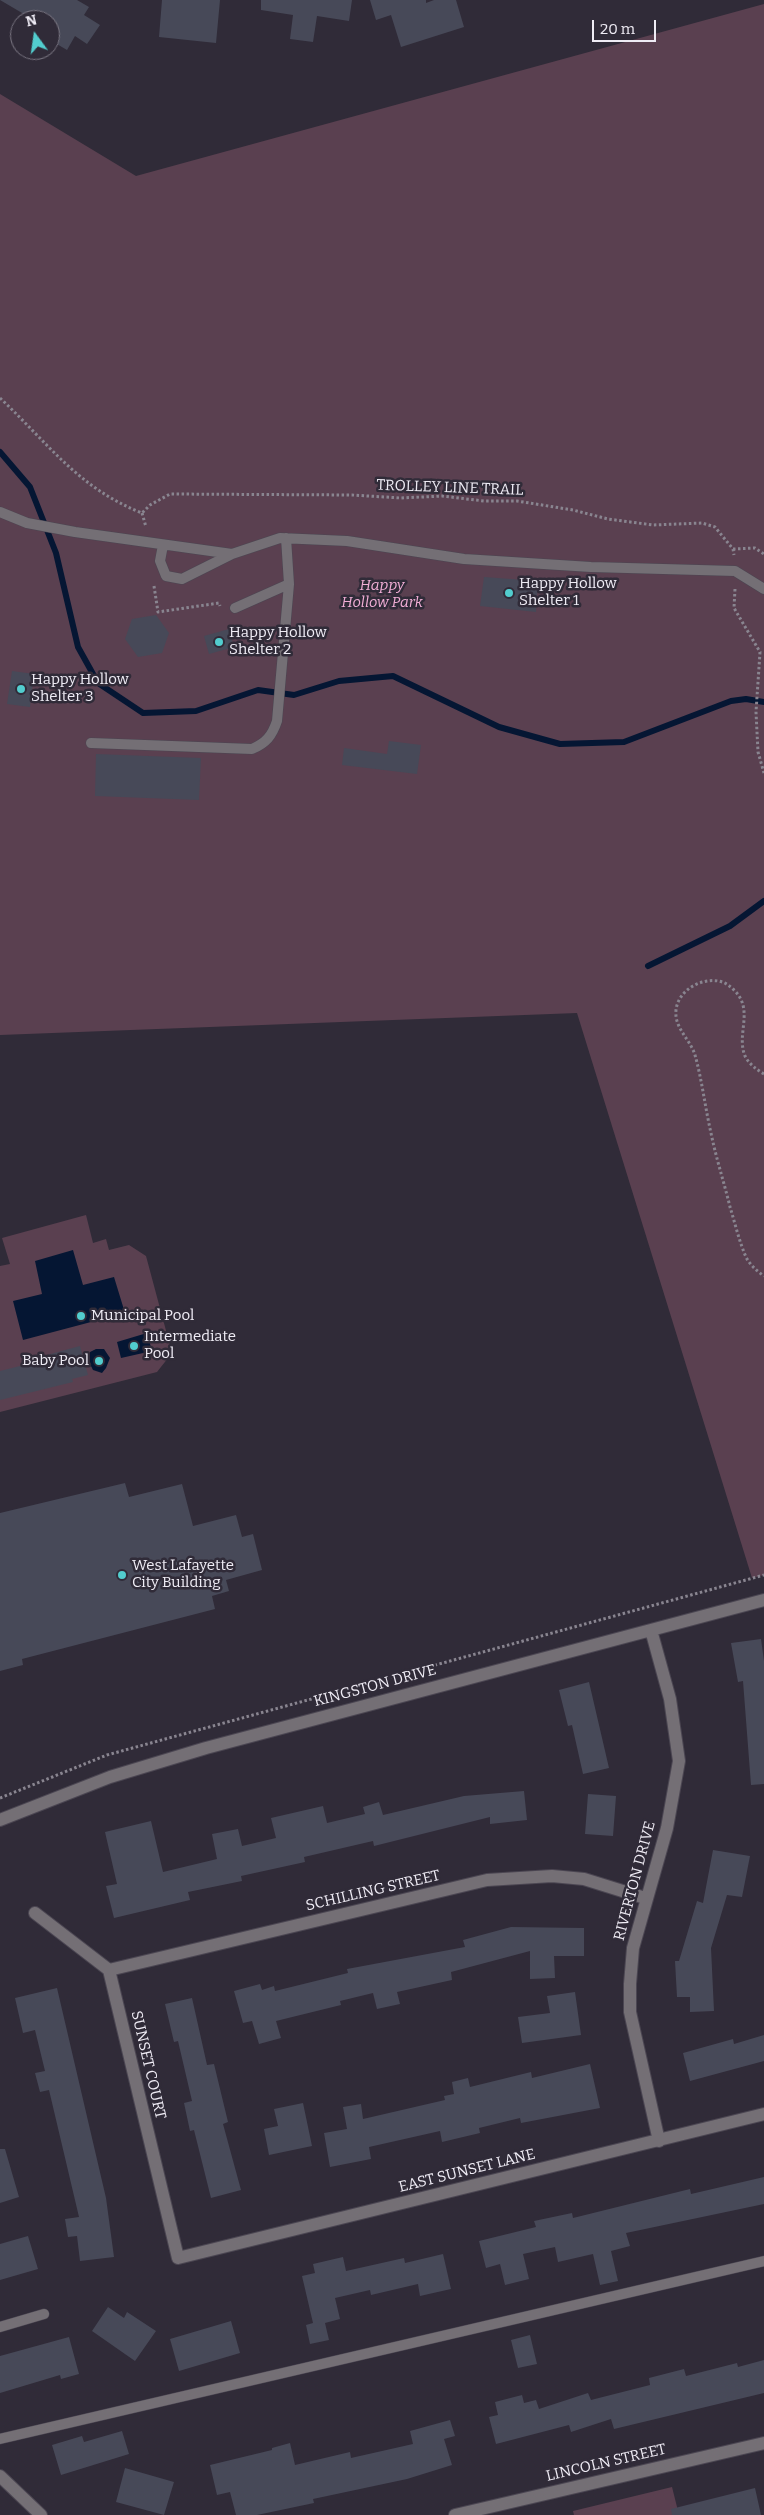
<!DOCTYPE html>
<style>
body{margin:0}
#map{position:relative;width:764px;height:2515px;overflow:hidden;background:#302b38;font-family:Bitter,serif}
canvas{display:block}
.north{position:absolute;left:10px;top:10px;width:50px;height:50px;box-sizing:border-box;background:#302b38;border:1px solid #7c7884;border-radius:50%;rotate:346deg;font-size:14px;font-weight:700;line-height:20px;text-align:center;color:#efecf5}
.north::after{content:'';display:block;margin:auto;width:18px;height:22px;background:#52cdce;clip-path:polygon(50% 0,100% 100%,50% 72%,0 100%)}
.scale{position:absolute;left:592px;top:20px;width:64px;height:22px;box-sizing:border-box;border:2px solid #efecf5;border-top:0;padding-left:6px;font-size:15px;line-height:18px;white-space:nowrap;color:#efecf5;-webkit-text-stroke:4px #302b38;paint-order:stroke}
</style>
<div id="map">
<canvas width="764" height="2515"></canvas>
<div class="north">N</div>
<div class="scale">20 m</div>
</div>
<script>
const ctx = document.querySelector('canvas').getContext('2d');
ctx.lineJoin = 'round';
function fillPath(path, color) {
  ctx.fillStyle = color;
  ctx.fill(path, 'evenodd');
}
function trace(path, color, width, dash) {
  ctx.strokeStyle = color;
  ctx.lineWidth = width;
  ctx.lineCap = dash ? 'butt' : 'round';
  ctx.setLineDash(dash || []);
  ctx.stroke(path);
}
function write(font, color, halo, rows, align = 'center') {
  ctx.font = font + ' Bitter,serif';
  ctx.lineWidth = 5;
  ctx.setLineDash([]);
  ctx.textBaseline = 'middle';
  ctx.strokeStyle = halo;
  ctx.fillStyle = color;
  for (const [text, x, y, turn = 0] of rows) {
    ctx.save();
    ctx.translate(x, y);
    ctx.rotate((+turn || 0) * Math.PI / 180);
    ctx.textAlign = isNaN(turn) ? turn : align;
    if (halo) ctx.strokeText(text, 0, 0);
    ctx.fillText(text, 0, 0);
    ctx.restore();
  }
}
fillPath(new Path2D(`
 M 764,4 L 764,1575 L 752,1578 L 577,1013 L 0,1035 L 0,94 L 136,176 Z
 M 86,1215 L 93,1243 L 106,1239 L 109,1250 L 129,1245 L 146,1256 L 172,1353 L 157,1372 L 0,1412 L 0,1266 L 10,1264 L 2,1238 Z
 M 672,2487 L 679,2515 L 574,2515 L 573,2511 Z`), '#5a4050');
fillPath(new Path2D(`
 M 73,1250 L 83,1285 L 114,1277 L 125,1313 L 23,1340 L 13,1301 L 42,1294 L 35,1261 Z
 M 147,1333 L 152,1351 L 121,1358 L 117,1342 Z
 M 96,1349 L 104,1349 L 110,1358 L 106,1368 L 102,1373 L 93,1370 L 90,1364 L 90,1352 Z`), '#051633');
trace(new Path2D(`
 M 0,452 L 30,487 L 56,553 L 78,647 L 98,683 L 143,713 L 196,711 L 258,690 L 294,695 L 339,681 L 393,676 L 499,727 L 560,744 L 624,742 L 731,701 L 746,699 L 764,702
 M 648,966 L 730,926 L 764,901`), '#051633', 6);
fillPath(new Path2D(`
 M 0,0 L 77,0 L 89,7 L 84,15 L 100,25 L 87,44 L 75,36 L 67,50 L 50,40 L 50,20 L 34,20 Z
 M 162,0 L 220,0 L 216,43 L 159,37 Z
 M 261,0 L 352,0 L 349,21 L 317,16 L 313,42 L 290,39 L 293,15 L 261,10 Z
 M 370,0 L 426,0 L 426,3 L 434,0 L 456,0 L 464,27 L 401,47 L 391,15 L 376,20 Z
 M 484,577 L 538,581 L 536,612 L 480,606 Z
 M 156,615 L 169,633 L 162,653 L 138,657 L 125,639 L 132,619 Z
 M 229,629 L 234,647 L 209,654 L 204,636 Z
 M 12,671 L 34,674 L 30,707 L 7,704 Z
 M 389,741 L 421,745 L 417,774 L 342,765 L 344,748 L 387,754 Z
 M 96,754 L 201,758 L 199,800 L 95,796 Z
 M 80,1346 L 88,1375 L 72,1379 L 73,1382 L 0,1400 L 0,1371 L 44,1360 L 43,1356 Z
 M 125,1483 L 129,1497 L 182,1484 L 193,1526 L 236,1515 L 242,1537 L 253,1534 L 262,1570 L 226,1580 L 229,1591 L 212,1596 L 215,1609 L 22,1659 L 23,1665 L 0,1671 L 0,1513 Z
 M 761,1639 L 764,1661 L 764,1784 L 751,1785 L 743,1681 L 738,1682 L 731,1643 Z
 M 589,1682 L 609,1768 L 583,1774 L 572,1725 L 568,1726 L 559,1690 Z
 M 524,1791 L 527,1820 L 490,1824 L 490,1817 L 374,1846 L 373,1841 L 304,1857 L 305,1862 L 241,1876 L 242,1881 L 188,1892 L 190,1900 L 114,1918 L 106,1886 L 117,1884 L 105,1832 L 151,1821 L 163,1872 L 217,1859 L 212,1834 L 238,1829 L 242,1846 L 276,1838 L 271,1818 L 323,1806 L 327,1823 L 365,1814 L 363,1807 L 379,1802 L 383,1815 L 464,1796 Z
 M 588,1794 L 616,1796 L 613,1836 L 585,1834 Z
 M 713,1850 L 750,1856 L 742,1897 L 727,1895 L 711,1948 L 714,2011 L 690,2012 L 690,1997 L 677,1997 L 675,1961 L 679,1961 L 697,1901 L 703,1903 Z
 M 511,1927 L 584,1928 L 584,1956 L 554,1956 L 555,1978 L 530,1979 L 530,1951 L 451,1972 L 452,1980 L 397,1992 L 400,2004 L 377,2009 L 373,1993 L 340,2001 L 341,2005 L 276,2021 L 281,2038 L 259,2044 L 252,2021 L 243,2023 L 234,1991 L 260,1984 L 262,1990 L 274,1986 L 275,1991 L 348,1973 L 347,1969 L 465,1947 L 463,1940 Z
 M 57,1988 L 106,2198 L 114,2257 L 80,2261 L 77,2236 L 68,2237 L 65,2219 L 79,2217 L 49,2090 L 40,2092 L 35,2073 L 45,2071 L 35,2030 L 23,2033 L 15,1998 Z
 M 575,1992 L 581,2035 L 522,2043 L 518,2017 L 550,2013 L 547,1996 Z
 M 192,1998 L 207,2065 L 214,2064 L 228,2122 L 223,2124 L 241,2190 L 211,2198 L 194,2130 L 190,2131 L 184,2103 L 192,2101 L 178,2041 L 174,2042 L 165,2004 Z
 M 764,2035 L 764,2061 L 690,2081 L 683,2053 L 733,2039 L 734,2044 Z
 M 590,2064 L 600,2108 L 521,2123 L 520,2118 L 479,2128 L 480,2133 L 442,2142 L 440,2131 L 369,2147 L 371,2159 L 330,2167 L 324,2133 L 347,2129 L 343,2107 L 361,2104 L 363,2119 L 445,2100 L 444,2096 L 454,2094 L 452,2082 L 468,2078 L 470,2087 L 531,2072 L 532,2078 Z
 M 303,2103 L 312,2146 L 269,2155 L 264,2129 L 278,2126 L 274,2109 Z
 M 0,2149 L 5,2149 L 19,2197 L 0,2203 Z
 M 764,2177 L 764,2204 L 626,2233 L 630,2246 L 611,2251 L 618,2281 L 600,2285 L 593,2254 L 558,2262 L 555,2247 L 523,2254 L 529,2279 L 505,2285 L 500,2264 L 486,2268 L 479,2241 L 536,2227 L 534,2221 L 572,2213 L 573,2218 L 690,2189 L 691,2194 Z
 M 28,2236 L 38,2269 L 0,2280 L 0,2244 Z
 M 443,2254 L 451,2289 L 420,2296 L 418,2284 L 371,2295 L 370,2290 L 335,2298 L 340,2319 L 325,2323 L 329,2340 L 310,2344 L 306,2325 L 313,2323 L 302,2276 L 315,2273 L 313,2264 L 343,2257 L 346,2271 L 404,2258 L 405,2263 Z
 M 108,2307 L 124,2318 L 127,2312 L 156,2331 L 135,2361 L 92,2331 Z
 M 231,2321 L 240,2353 L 179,2371 L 170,2339 Z
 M 530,2335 L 537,2364 L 518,2368 L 511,2340 Z
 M 69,2337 L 79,2374 L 61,2379 L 60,2375 L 0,2393 L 0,2356 Z
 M 764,2360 L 764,2393 L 614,2429 L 611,2419 L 571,2432 L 569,2425 L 496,2444 L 489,2417 L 498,2415 L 495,2402 L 522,2395 L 524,2403 L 536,2400 L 539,2409 L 588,2393 L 591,2400 L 650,2385 L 649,2378 L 684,2369 L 686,2376 L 737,2363 L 738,2367 Z
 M 450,2420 L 455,2436 L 444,2439 L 452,2465 L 407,2479 L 313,2499 L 314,2503 L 257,2515 L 236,2515 L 230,2492 L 217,2495 L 210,2465 L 272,2450 L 272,2448 L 290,2443 L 295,2465 L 350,2452 L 351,2458 L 413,2444 L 410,2431 Z
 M 122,2431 L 129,2454 L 61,2475 L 52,2445 L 82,2436 L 84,2442 Z
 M 125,2468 L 174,2482 L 164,2515 L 116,2502 Z
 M 755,2488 L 761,2515 L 672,2515 L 671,2509 Z`), '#474958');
const service = new Path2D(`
 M 0,512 L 27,523 L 75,532 L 232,554 L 280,538 L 347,541 L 464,559 L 591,567 L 735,571 L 764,589
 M 163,545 L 160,561 L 166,576 L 182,579 L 232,554
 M 235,608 L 289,584 L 286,538
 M 91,743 L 252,749 C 266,743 272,736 277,721 L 289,584
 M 0,2327 L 44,2314
 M 0,2439 L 764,2261`);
const minor = new Path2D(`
 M 651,1630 L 670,1699 L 679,1761 L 667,1828 L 633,1948 L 630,1984 L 630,2012 L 659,2141
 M 0,1820 L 110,1777 L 206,1748 L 764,1600
 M 35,1913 L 109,1970 L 178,2258 L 764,2114
 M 109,1970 L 487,1880 L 552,1876 L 584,1879 L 645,1898
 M 455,2515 L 764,2443`);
const tertiary = new Path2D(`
 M 0,2476 L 41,2515`);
trace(service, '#4b4652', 11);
trace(minor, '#4b4652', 14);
trace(tertiary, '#4b4652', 14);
trace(new Path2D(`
 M 0,398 C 48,443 78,488 142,513 L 150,505 L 170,494 L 352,495 L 401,498 L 442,496 L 484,501 L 517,501 L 573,510 L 608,519 L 653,525 L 702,523 L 715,527 L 733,549 L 734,555
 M 142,513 L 146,527
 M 733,549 L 755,548 L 764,554
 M 154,586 L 158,612 L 219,603 L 220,606
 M 735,589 L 734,608 L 760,652 L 756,712 L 758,752 L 764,773
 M 764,1074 C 756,1069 749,1064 745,1056 C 736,1034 754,1011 735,991 C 730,986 725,982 718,981 C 700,978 678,991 676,1010 C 674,1028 690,1039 695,1055 C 702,1080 705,1107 711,1133 C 716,1158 724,1182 730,1207 C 735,1223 739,1241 746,1257 C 750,1265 757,1271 764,1276
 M 0,1798 L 107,1755 L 764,1575`), '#898590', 3, [2.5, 2.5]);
trace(service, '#746f75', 10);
trace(minor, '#746f75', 12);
trace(tertiary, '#746f75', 12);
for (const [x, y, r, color] of [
 [509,593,5,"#52cdce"],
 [219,642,5,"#52cdce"],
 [21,689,5,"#52cdce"],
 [81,1316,5,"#52cdce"],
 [134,1346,5,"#52cdce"],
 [99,1361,5,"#52cdce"],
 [122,1575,5,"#52cdce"]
]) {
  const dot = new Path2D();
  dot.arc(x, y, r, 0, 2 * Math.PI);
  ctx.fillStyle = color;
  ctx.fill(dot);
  trace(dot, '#302b38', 2);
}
write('15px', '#efecf5', '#302b38', [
 ["TROLLEY LINE TRAIL",450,488,2],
 ["KINGSTON DRIVE",375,1686,-15],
 ["RIVERTON DRIVE",635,1881,-75],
 ["SCHILLING STREET",373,1891,-13],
 ["SUNSET COURT",148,2065,77],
 ["EAST SUNSET LANE",467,2171,-14],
 ["LINCOLN STREET",606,2463,-13]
]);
write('15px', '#efecf5', '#302b38', [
 ["Happy Hollow",519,584],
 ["Shelter 1",519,601],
 ["Happy Hollow",229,633],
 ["Shelter 2",229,650],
 ["Happy Hollow",31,680],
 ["Shelter 3",31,697],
 ["Municipal Pool",91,1316],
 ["Intermediate",144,1337],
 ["Pool",144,1354],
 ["Baby Pool",89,1361,"right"],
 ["West Lafayette",132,1566],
 ["City Building",132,1583]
], 'left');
write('italic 15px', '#f1aed6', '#302b38', [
 ["Happy",382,586],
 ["Hollow Park",382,603]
]);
</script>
